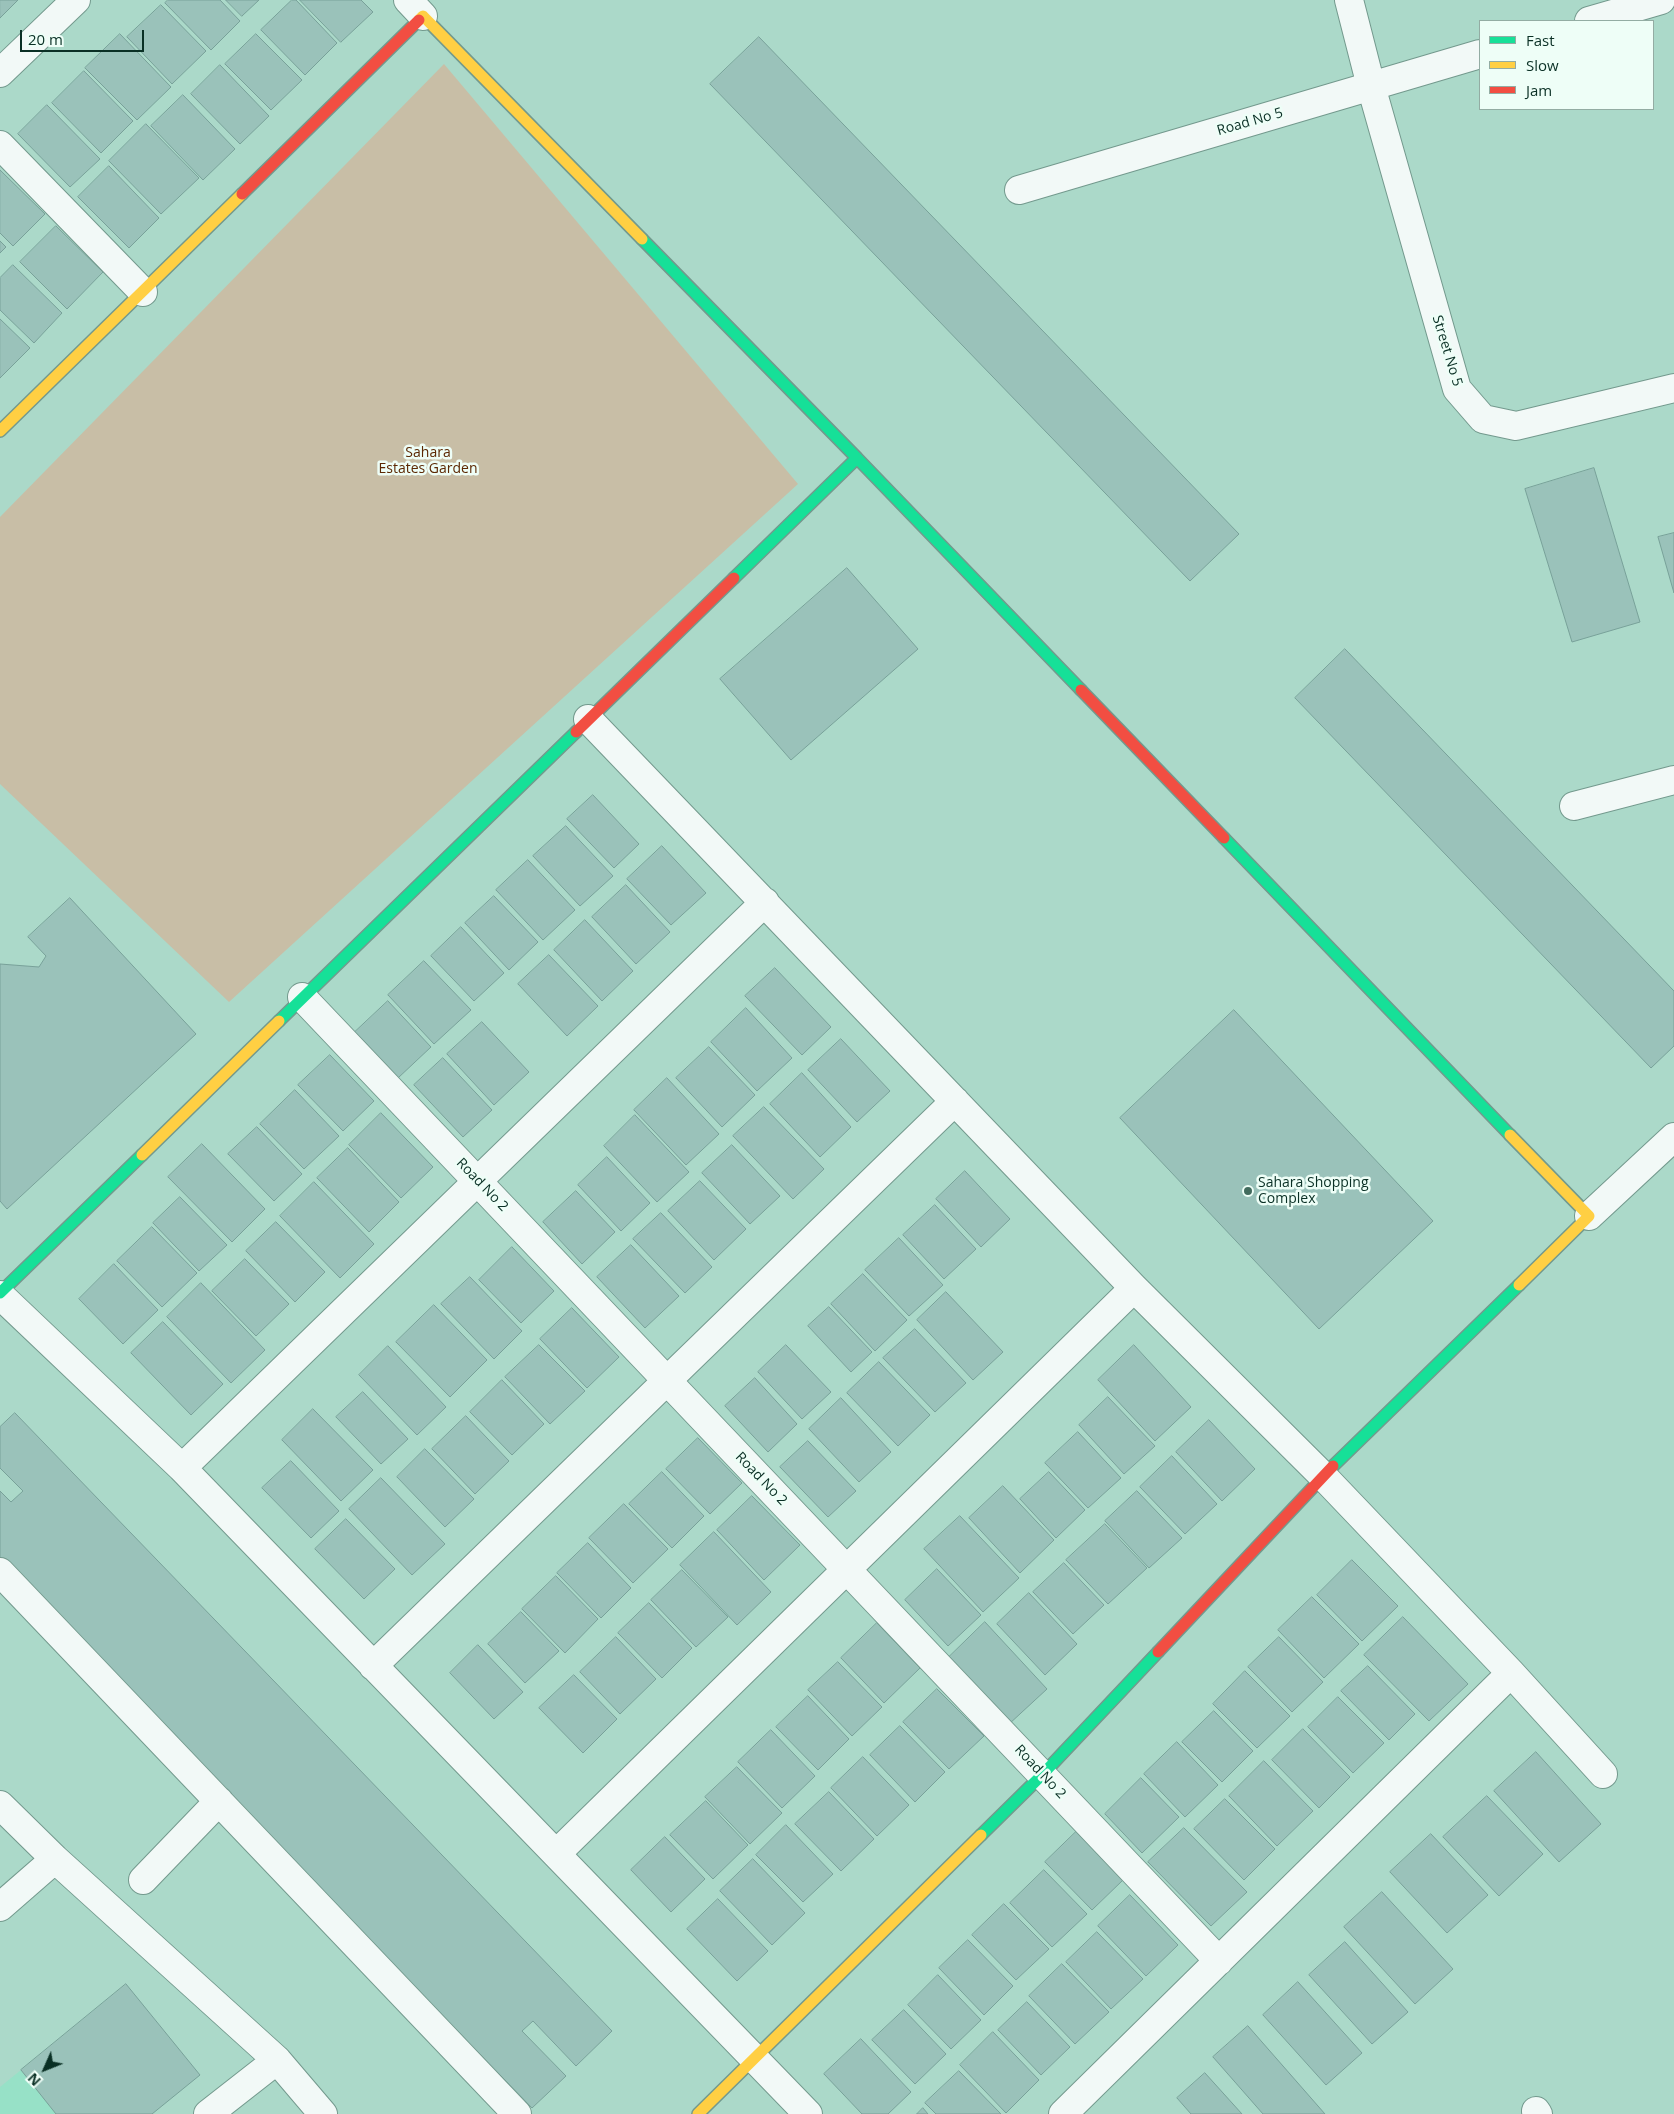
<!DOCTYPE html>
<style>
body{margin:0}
#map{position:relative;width:1674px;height:2114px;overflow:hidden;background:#abd9c9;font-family:"Open Sans",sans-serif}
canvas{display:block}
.legend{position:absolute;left:1479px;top:20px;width:175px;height:90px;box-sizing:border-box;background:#eefef7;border:1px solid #93aca3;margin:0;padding:6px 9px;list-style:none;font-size:15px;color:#0a3025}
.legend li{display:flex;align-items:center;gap:10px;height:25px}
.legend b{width:25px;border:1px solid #93aca3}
.north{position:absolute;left:20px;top:2044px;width:50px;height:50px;-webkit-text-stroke:4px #eefef7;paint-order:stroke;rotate:226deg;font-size:14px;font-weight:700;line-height:20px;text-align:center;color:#0a3025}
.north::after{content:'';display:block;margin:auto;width:18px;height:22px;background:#0a3025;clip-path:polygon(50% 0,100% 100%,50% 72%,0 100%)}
.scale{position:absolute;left:20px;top:30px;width:124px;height:22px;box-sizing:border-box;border:2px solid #0a3025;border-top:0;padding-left:6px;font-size:15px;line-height:18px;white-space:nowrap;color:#0a3025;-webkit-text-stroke:4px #eefef7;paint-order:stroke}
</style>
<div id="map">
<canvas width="1674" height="2114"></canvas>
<ul class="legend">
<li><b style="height:6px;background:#16e098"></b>Fast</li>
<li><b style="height:6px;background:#ffcf43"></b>Slow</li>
<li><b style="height:6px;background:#f24e42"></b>Jam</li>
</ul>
<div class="north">N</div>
<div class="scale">20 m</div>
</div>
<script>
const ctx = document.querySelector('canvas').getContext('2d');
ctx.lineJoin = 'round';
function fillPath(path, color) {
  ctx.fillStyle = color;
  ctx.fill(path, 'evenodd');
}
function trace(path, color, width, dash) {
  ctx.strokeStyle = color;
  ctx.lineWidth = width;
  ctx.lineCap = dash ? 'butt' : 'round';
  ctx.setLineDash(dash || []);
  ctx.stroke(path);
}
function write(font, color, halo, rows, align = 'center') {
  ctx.font = font + ' "Open Sans",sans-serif';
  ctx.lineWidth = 5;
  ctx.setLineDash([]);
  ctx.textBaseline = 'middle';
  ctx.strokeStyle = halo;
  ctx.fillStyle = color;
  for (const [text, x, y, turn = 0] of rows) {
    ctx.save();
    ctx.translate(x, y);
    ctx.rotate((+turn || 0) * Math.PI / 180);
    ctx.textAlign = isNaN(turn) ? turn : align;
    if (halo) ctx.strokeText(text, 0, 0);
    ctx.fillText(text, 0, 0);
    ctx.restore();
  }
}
fillPath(new Path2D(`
 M 21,2070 L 56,2114 L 0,2114 L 0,2087 Z`), '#97e1c7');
fillPath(new Path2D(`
 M 444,64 L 798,484 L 229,1002 L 0,784 L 0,517 Z`), '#c8bea6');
const building = new Path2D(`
 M 0,0 L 18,0 L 0,18 Z
 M 168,0 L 220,0 L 240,21 L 211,50 L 165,3 Z
 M 226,0 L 259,0 L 242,16 Z
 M 292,0 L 296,0 L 337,43 L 305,75 L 261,30 Z
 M 300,0 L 361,0 L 373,12 L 341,42 Z
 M 161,5 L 206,51 L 172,84 L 127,37 Z
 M 120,34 L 171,87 L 137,120 L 85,68 Z
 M 256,34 L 302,80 L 271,110 L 225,64 Z
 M 759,37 L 1239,534 L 1190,581 L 710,84 Z
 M 220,65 L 269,116 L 240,144 L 191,94 Z
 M 84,71 L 133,121 L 101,153 L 52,103 Z
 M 183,95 L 235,149 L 203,180 L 151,126 Z
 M 47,105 L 100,159 L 70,187 L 18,134 Z
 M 146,124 L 199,178 L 161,214 L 109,161 Z
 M 109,166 L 159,218 L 129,248 L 78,197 Z
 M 0,170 L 45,214 L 13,246 L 0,233 Z
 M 56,226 L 103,272 L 67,309 L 20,262 Z
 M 0,241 L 6,247 L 0,253 Z
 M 13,265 L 62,313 L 34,343 L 0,310 L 0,278 Z
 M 0,319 L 30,348 L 0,378 Z
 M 1594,468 L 1640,622 L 1572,642 L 1525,489 Z
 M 1674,533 L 1674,593 L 1658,537 Z
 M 847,568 L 918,649 L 791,760 L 720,679 Z
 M 1345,649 L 1674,991 L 1674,1046 L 1651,1068 L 1295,698 Z
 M 593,795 L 639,844 L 614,868 L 567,819 Z
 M 566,826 L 613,876 L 580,906 L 533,856 Z
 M 662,846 L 706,893 L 671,925 L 627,879 Z
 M 528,860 L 575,910 L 543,940 L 496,890 Z
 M 626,885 L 670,932 L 636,964 L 592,917 Z
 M 494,896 L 538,942 L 509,970 L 465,923 Z
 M 70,898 L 196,1034 L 7,1209 L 0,1201 L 0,964 L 39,967 L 46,956 L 28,937 Z
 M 585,920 L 633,971 L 602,1001 L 554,950 Z
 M 461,927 L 504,973 L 474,1001 L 431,956 Z
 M 549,955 L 598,1006 L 567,1036 L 518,984 Z
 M 424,961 L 471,1010 L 434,1044 L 388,995 Z
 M 775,968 L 831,1027 L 802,1055 L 745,996 Z
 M 388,1001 L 431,1047 L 398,1078 L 355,1032 Z
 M 746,1008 L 792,1058 L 757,1091 L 711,1042 Z
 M 1234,1010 L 1433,1221 L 1319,1329 L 1120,1118 Z
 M 482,1022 L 529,1072 L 494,1105 L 447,1054 Z
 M 841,1039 L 890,1091 L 857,1122 L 808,1070 Z
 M 709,1047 L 755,1095 L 722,1127 L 676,1078 Z
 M 330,1055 L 374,1101 L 343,1131 L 298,1085 Z
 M 443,1058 L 492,1110 L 463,1137 L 414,1085 Z
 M 802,1073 L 851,1127 L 820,1157 L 770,1104 Z
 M 667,1078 L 719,1134 L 686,1165 L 634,1110 Z
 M 295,1090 L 339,1136 L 304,1169 L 260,1124 Z
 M 764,1107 L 824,1169 L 793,1199 L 733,1136 Z
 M 381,1113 L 433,1167 L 401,1198 L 349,1145 Z
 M 635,1115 L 689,1172 L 657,1202 L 604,1146 Z
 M 257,1127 L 302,1174 L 274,1201 L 228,1154 Z
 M 202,1144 L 265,1209 L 232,1242 L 168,1177 Z
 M 732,1145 L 780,1196 L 750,1224 L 702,1173 Z
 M 348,1148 L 399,1202 L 369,1232 L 317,1178 Z
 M 607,1157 L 650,1203 L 621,1231 L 578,1185 Z
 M 965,1171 L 1010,1219 L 981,1247 L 936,1199 Z
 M 700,1181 L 746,1229 L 714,1260 L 668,1211 Z
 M 314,1182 L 374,1244 L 340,1278 L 280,1216 Z
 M 576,1191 L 615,1232 L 582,1264 L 543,1222 Z
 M 180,1197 L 227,1245 L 199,1271 L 153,1223 Z
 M 935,1205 L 976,1249 L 944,1279 L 903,1235 Z
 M 661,1213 L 712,1267 L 685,1293 L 633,1239 Z
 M 276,1222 L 325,1272 L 295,1302 L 246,1251 Z
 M 152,1227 L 197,1273 L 162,1307 L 117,1261 Z
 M 899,1238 L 943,1285 L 909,1316 L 865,1270 Z
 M 631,1245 L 679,1296 L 645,1328 L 597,1277 Z
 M 512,1247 L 554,1291 L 521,1323 L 479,1280 Z
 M 245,1259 L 289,1304 L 256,1336 L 212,1291 Z
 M 114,1264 L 158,1310 L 123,1344 L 79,1299 Z
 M 863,1274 L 907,1320 L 875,1351 L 831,1304 Z
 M 470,1277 L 522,1331 L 494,1359 L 441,1304 Z
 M 201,1283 L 265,1350 L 231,1383 L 167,1317 Z
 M 946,1292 L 1003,1352 L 973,1380 L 917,1320 Z
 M 434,1305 L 487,1360 L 450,1397 L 396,1342 Z
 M 829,1307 L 872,1352 L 851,1372 L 808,1326 Z
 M 572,1308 L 619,1357 L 587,1388 L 540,1339 Z
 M 163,1322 L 223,1384 L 191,1415 L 131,1353 Z
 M 915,1329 L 966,1383 L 935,1412 L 883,1358 Z
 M 539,1345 L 585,1391 L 550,1424 L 505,1377 Z
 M 786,1345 L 831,1392 L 802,1419 L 758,1372 Z
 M 1134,1345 L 1191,1407 L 1155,1441 L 1098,1380 Z
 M 388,1346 L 446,1407 L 417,1435 L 359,1375 Z
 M 879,1362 L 930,1415 L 898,1446 L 847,1393 Z
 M 755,1378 L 797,1424 L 768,1452 L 725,1406 Z
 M 502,1380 L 544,1424 L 512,1455 L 470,1412 Z
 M 363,1392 L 408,1439 L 381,1464 L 336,1417 Z
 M 1108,1397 L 1155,1446 L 1124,1474 L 1079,1425 Z
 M 841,1398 L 891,1452 L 859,1482 L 809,1429 Z
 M 313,1409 L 373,1470 L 341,1501 L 282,1440 Z
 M 15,1413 L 612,2031 L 576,2066 L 533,2021 L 522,2031 L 566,2076 L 532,2108 L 0,1559 L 0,1491 L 11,1502 L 23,1491 L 0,1468 L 0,1427 Z
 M 466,1416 L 509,1461 L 475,1494 L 432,1449 Z
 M 1209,1420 L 1255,1469 L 1222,1501 L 1176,1452 Z
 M 1078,1432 L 1121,1478 L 1088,1508 L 1045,1463 Z
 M 698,1438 L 742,1483 L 710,1514 L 666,1469 Z
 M 808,1441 L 856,1491 L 828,1517 L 780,1467 Z
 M 425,1449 L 474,1499 L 445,1527 L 397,1477 Z
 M 1172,1456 L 1217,1504 L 1185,1534 L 1140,1487 Z
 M 291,1461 L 339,1511 L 311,1538 L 262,1488 Z
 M 662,1472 L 704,1516 L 672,1548 L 629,1504 Z
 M 1049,1472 L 1085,1510 L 1056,1538 L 1020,1499 Z
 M 381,1478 L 445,1544 L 412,1575 L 349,1509 Z
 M 1003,1486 L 1054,1540 L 1020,1573 L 969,1518 Z
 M 1137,1491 L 1182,1538 L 1149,1568 L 1105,1521 Z
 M 752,1496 L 800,1545 L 764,1580 L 717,1530 Z
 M 624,1504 L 668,1549 L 633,1583 L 589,1538 Z
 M 960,1516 L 1019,1578 L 983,1612 L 924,1549 Z
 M 346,1519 L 395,1569 L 364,1599 L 315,1549 Z
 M 1105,1524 L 1147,1568 L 1108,1604 L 1066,1560 Z
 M 714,1532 L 771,1592 L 737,1625 L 680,1565 Z
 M 588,1543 L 631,1588 L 601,1618 L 557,1573 Z
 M 1352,1560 L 1398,1606 L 1362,1641 L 1317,1595 Z
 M 1064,1563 L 1104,1605 L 1073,1634 L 1033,1592 Z
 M 937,1569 L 981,1615 L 948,1646 L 905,1600 Z
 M 682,1570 L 728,1617 L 696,1647 L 651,1600 Z
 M 556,1576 L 598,1619 L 565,1653 L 522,1609 Z
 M 1029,1593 L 1077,1644 L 1045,1675 L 997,1624 Z
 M 1312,1597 L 1359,1644 L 1324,1678 L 1278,1630 Z
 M 649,1603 L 692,1648 L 662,1678 L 618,1633 Z
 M 521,1612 L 559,1651 L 525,1683 L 488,1644 Z
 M 1403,1617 L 1468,1684 L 1429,1721 L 1364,1655 Z
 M 985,1622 L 1047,1689 L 1008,1725 L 946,1660 Z
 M 877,1623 L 920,1668 L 884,1703 L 841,1658 Z
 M 616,1637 L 656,1679 L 620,1714 L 580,1672 Z
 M 1279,1637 L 1323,1682 L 1292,1712 L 1248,1667 Z
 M 478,1645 L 523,1692 L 494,1719 L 450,1673 Z
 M 838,1662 L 882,1707 L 852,1736 L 808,1690 Z
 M 1368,1666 L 1415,1714 L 1389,1740 L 1341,1691 Z
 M 1245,1671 L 1290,1716 L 1257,1748 L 1213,1704 Z
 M 574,1675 L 617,1719 L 583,1753 L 539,1708 Z
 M 937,1689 L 984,1736 L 949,1769 L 903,1722 Z
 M 808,1696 L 849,1739 L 818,1770 L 776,1727 Z
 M 1338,1697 L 1384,1743 L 1353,1773 L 1308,1727 Z
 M 1214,1711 L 1253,1751 L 1222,1782 L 1182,1742 Z
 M 900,1726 L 945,1772 L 915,1802 L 870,1755 Z
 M 1303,1729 L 1350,1777 L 1319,1808 L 1272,1760 Z
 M 771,1730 L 815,1776 L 782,1808 L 738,1762 Z
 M 1177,1742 L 1218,1785 L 1185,1817 L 1144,1774 Z
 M 1536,1752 L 1601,1824 L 1559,1862 L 1494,1791 Z
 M 863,1757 L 909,1805 L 877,1836 L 831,1788 Z
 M 1264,1761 L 1313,1811 L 1277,1846 L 1229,1796 Z
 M 737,1767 L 782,1813 L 750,1844 L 705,1797 Z
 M 1141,1778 L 1179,1817 L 1142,1853 L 1105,1814 Z
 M 829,1792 L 874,1839 L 841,1871 L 795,1824 Z
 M 1487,1796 L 1543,1854 L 1499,1896 L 1443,1837 Z
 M 1225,1799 L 1275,1849 L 1244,1880 L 1194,1829 Z
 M 706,1801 L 748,1845 L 713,1879 L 670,1835 Z
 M 786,1825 L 833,1874 L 803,1902 L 756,1855 Z
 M 1184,1828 L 1247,1892 L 1211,1926 L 1148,1862 Z
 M 1077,1831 L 1123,1880 L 1092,1910 L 1045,1862 Z
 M 1431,1834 L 1488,1895 L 1447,1933 L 1390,1872 Z
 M 665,1837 L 705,1879 L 671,1912 L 631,1870 Z
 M 753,1859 L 805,1913 L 772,1945 L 720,1891 Z
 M 1044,1870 L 1087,1914 L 1052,1947 L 1010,1903 Z
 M 1382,1892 L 1453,1969 L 1415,2004 L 1344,1927 Z
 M 1130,1895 L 1178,1945 L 1146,1976 L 1098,1926 Z
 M 718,1899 L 768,1951 L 737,1981 L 687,1929 Z
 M 1004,1904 L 1049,1949 L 1016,1980 L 972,1935 Z
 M 1097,1932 L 1143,1979 L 1111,2009 L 1066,1962 Z
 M 968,1940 L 1013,1986 L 984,2015 L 939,1968 Z
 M 1345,1942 L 1408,2012 L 1372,2044 L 1309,1975 Z
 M 1062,1964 L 1109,2012 L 1075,2044 L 1029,1996 Z
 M 938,1975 L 981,2020 L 951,2049 L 908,2005 Z
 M 1298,1982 L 1362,2053 L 1326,2085 L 1263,2015 Z
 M 126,1984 L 200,2075 L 152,2114 L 56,2114 L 21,2070 Z
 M 1027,2002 L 1070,2047 L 1041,2075 L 998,2030 Z
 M 904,2010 L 946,2054 L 915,2084 L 872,2040 Z
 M 1248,2026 L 1325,2114 L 1263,2114 L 1213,2057 Z
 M 993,2032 L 1039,2080 L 1006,2113 L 960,2065 Z
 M 861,2039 L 911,2092 L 888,2114 L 862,2114 L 824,2074 Z
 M 959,2071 L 1001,2114 L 936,2114 L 925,2103 Z
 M 1205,2073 L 1242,2114 L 1191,2114 L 1177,2098 Z
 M 923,2108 L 928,2114 L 917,2114 Z`);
fillPath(building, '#9ac2ba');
trace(building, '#78a199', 1);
const street = new Path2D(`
 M 408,0 L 423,16
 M 1349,0 L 1371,86 L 1457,389 L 1483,419 L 1516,426 L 1674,388
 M 1589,21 L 1661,0
 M 0,73 L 76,0
 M 0,145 L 143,292
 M 1019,190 L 1480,54
 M 588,719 L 1134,1288 L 1323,1476 L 1511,1673 L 1603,1774
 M 1574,806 L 1674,780
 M 302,997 L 1219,1961
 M 1589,1216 L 1674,1137
 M 0,1295 L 182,1468 L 808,2114
 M 182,1468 L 765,902
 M 0,1572 L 517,2114
 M 373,1666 L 955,1101
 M 0,1805 L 55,1859 L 277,2060 L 323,2114
 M 556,1854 L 1134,1288
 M 143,1880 L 219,1801
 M 0,1907 L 55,1859
 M 1536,2111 L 1538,2114
 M 208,2114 L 277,2060
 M 1063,2114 L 1511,1673`);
const fast = new Path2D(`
 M 642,239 L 857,458 L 734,578
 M 857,458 L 1081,690
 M 1224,838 L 1510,1135
 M 279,1021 L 576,732
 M 0,1293 L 142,1155
 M 1333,1466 L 1519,1285
 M 981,1835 L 1042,1775 L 1158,1652`);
const slow = new Path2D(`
 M 419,20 L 423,16 L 642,239
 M 0,431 L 242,194
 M 1510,1135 L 1589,1216 L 1519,1285
 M 142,1155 L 279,1021
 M 698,2114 L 981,1835`);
const jam = new Path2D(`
 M 242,194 L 419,20
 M 1081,690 L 1224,838
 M 576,732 L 734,578
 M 1158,1652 L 1333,1466`);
trace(street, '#73998d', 30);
trace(fast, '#73998d', 14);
trace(slow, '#73998d', 14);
trace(jam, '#73998d', 14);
trace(street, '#f2f9f7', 28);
trace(fast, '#16e098', 11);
trace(slow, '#ffcf43', 11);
trace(jam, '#f24e42', 11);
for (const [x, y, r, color] of [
 [1248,1191,5,"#426b5e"]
]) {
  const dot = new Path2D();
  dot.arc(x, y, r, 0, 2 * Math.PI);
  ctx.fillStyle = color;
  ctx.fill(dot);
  trace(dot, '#eefef7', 2);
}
write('14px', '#0a3025', '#eefef7', [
 ["Road No 5",1250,122,-16],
 ["Street No 5",1447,351,73],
 ["Road No 2",482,1185,46],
 ["Road No 2",761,1479,46],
 ["Road No 2",1040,1772,47]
]);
write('14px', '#5c2803', '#eefef7', [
 ["Sahara",428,453],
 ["Estates Garden",428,469]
]);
write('14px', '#0a3025', '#eefef7', [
 ["Sahara Shopping",1258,1183],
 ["Complex",1258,1199]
], 'left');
</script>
